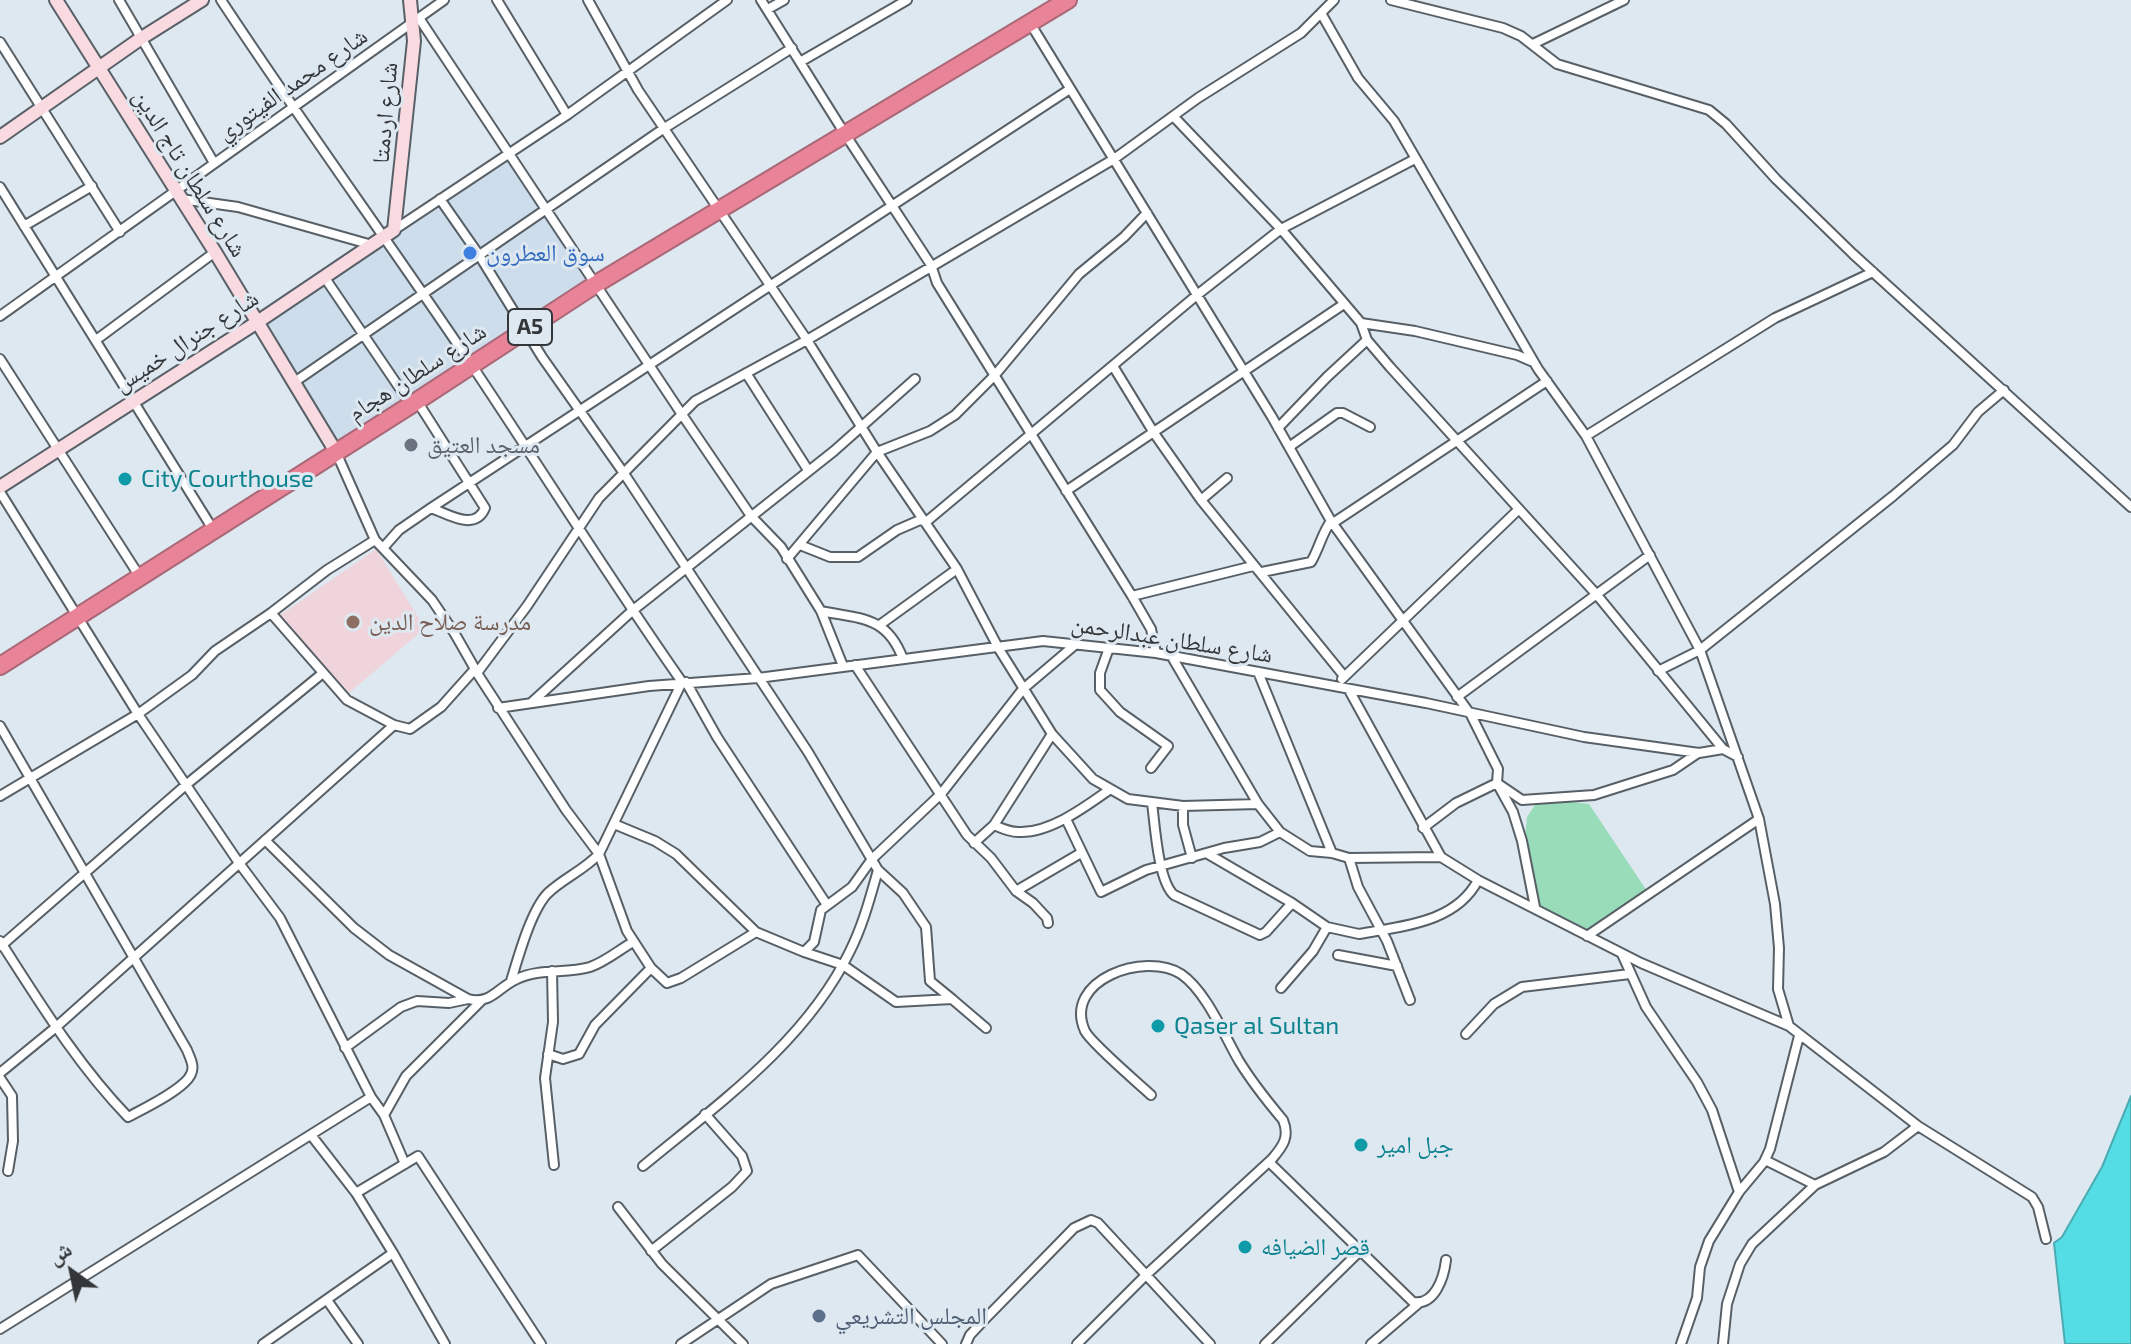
<!DOCTYPE html>
<meta charset="utf-8">
<style>
body{margin:0}
#map{position:relative;width:2131px;height:1344px;overflow:hidden;background:#dee8f0;font-family:"Exo 2","Noto Naskh Arabic",sans-serif}
canvas{display:block}
.north{position:absolute;left:32px;top:1232px;width:80px;height:80px;-webkit-text-stroke:6px #dee8f0;paint-order:stroke;rotate:327deg;font-size:22px;font-weight:700;line-height:32px;text-align:center;color:#33373a}
.north::after{content:'';display:block;margin:auto;width:28px;height:36px;background:#33373a;clip-path:polygon(50% 0,100% 100%,50% 72%,0 100%)}
</style>
<div id="map">
<canvas width="2131" height="1344"></canvas>
<div class="north">ش</div>
</div>
<script>
const ctx = document.querySelector('canvas').getContext('2d');
ctx.lineJoin = 'round';
function fillPath(path, color) {
  ctx.fillStyle = color;
  ctx.fill(path, 'evenodd');
}
function trace(path, color, width, dash) {
  ctx.strokeStyle = color;
  ctx.lineWidth = width;
  ctx.lineCap = dash ? 'butt' : 'round';
  ctx.setLineDash(dash || []);
  ctx.stroke(path);
}
function write(font, color, halo, rows, align = 'center') {
  ctx.font = font + ' "Exo 2","Noto Naskh Arabic",sans-serif';
  ctx.lineWidth = 6;
  ctx.setLineDash([]);
  ctx.textBaseline = 'middle';
  ctx.strokeStyle = halo;
  ctx.fillStyle = color;
  for (const [text, x, y, turn = 0] of rows) {
    ctx.save();
    ctx.translate(x, y);
    ctx.rotate((+turn || 0) * Math.PI / 180);
    ctx.textAlign = isNaN(turn) ? turn : align;
    if (halo) ctx.strokeText(text, 0, 0);
    ctx.fillText(text, 0, 0);
    ctx.restore();
  }
}
fillPath(new Path2D(`
 M 511,160 L 591,279 L 338,445 L 262,320 Z`), '#cdddeb');
fillPath(new Path2D(`
 M 376,549 L 425,628 L 349,693 L 279,616 Z`), '#efd5db');
fillPath(new Path2D(`
 M 1565,801 L 1589,804 L 1647,891 L 1588,932 L 1536,904 L 1525,838 L 1527,817 L 1537,802 Z`), '#99dcb9');
const water = new Path2D(`
 M 2131,1096 L 2131,1344 L 2065,1344 L 2054,1243 L 2062,1237 L 2102,1167 Z`);
fillPath(water, '#55dde5');
trace(water, '#4babb2', 2);
const street = new Path2D(`
 M 119,0 L 214,163
 M 221,0 C 302,123 389,242 471,364 C 542,470 609,578 682,682 L 599,854 C 584,870 564,878 548,893 C 531,910 518,958 511,981
 M 497,0 L 567,115
 M 588,0 L 638,90 L 807,340 L 877,452 L 957,569 L 999,649 L 1052,734 L 1093,779 L 1128,799 L 1183,806 L 1258,804
 M 761,0 L 845,134 L 931,265 L 937,283 L 1132,596 L 1151,629 L 1156,653
 M 1391,0 L 1503,28 L 1521,36 L 1557,64 L 1709,110 L 1726,124 L 1776,179 L 1853,254 L 2131,507
 M 768,9 L 784,0
 M 1321,13 L 1358,78 L 1394,121 L 1538,369 L 1586,436 L 1700,650 L 1759,819 L 1775,904 L 1779,948 L 1778,989 L 1789,1026 L 1918,1126 L 2032,1197 L 2038,1207 L 2046,1239
 M 419,18 L 681,413 L 751,516 L 781,547 L 821,611 L 843,666
 M 1030,23 L 1272,417 L 1331,521 L 1471,715 L 1498,769 L 1497,783 L 1513,812 L 1522,841 L 1535,907
 M 0,42 L 120,232
 M 1533,44 L 1624,0
 M 800,62 L 907,0
 M 1174,117 L 1281,229 L 1361,323 L 1367,340 L 1390,367 L 1597,595 L 1723,749
 M 0,187 L 214,531
 M 181,199 L 238,207 L 372,245
 M 440,199 L 479,255 L 542,357 L 623,472 L 808,752 L 878,870 L 903,893 L 926,927 L 930,981 L 952,999
 M 24,226 L 92,186
 M 394,230 L 567,115 L 727,0
 M 325,278 L 411,405
 M 0,316 L 444,0
 M 1361,323 L 1415,331 L 1517,355 L 1531,361
 M 96,340 L 215,252
 M 0,359 L 140,577
 M 1113,366 L 1154,433 L 1201,500 L 1344,676
 M 746,373 L 808,470
 M 293,383 L 663,129 L 792,48
 M 417,401 L 485,508 C 475,532 448,514 431,508
 M 1278,428 L 1327,377 L 1367,340
 M 1586,436 L 1775,318 L 1873,272
 M 1289,447 L 1337,413 L 1343,413 L 1370,427
 M 1066,491 L 1344,304
 M 0,492 L 138,714 L 239,863 L 280,918 L 371,1097
 M 1201,500 L 1227,478
 M 1333,523 L 1547,381
 M 800,545 L 830,557 L 858,557 L 897,530 L 920,520 L 926,522 L 1197,295 L 1281,229 L 1415,159
 M 383,548 L 399,530 L 431,508 L 1070,89
 M 787,559 L 877,452 L 930,431 L 955,415 L 995,375 L 1079,274 L 1124,237 L 1147,213
 M 1262,572 L 1311,562 C 1319,549 1322,533 1331,521
 M 1132,596 L 1253,566
 M 821,611 C 861,619 887,616 903,659
 M 271,613 L 347,700 L 394,725
 M 881,624 L 957,569
 M 1109,648 L 1100,673 L 1100,690 L 1120,712 L 1168,746 L 1151,768
 M 1172,657 L 1258,804 L 1280,832 L 1310,851 L 1332,853 L 1349,858 L 1441,857
 M 855,665 L 967,835 L 991,858 L 1016,891 L 1033,903 L 1047,918 L 1048,923
 M 475,670 L 566,810 L 599,854 L 627,931 L 651,968 L 667,983 L 681,978 L 756,932 L 804,952 L 814,942 L 821,910 L 852,887 L 872,859 L 941,794 L 1023,689 L 1076,644
 M 1658,671 L 1700,650 L 1893,496 L 1953,445 L 1978,412 L 2004,390
 M 1258,672 L 1332,853
 M 477,673 L 527,606 L 599,498 L 695,401 L 807,340 L 1114,159 L 1198,98 L 1301,33 L 1334,0
 M 1342,679 L 1518,510
 M 686,682 L 717,737 L 827,905
 M 1349,690 L 1441,857 L 1478,880 L 1641,963 L 1789,1026
 M 1457,697 L 1650,555
 M 531,703 L 632,611 L 834,451 L 915,379
 M 498,708 L 649,686 L 758,678 L 1043,641 L 1156,653 L 1426,703 L 1584,737 L 1699,753 L 1723,749 L 1738,757
 M 0,726 L 187,1050 C 190,1058 195,1066 191,1074 C 185,1089 143,1109 128,1117 C 77,1064 40,1003 0,941
 M 0,796 L 138,714 L 192,675 L 215,651 L 271,613 L 327,570 L 375,540
 M 1152,803 C 1155,825 1158,881 1174,895 L 1260,935 L 1266,932 L 1292,903
 M 1183,806 L 1183,825 L 1192,858
 M 1066,819 L 1101,892 L 1146,870 L 1224,848 L 1260,842 L 1280,832
 M 614,824 L 655,841 L 676,854 L 756,932
 M 994,825 C 1001,828 1009,832 1018,832 C 1049,834 1085,807 1109,790
 M 1423,828 L 1456,803 L 1497,783 L 1522,800 L 1594,795 L 1673,770 L 1698,753
 M 265,840 L 354,928 L 389,955 L 468,999 C 491,1005 498,987 517,979 C 539,968 566,974 590,967 C 605,962 619,950 633,942
 M 974,843 L 994,825 L 1052,734
 M 1208,854 L 1292,903 L 1327,927 L 1359,934 C 1402,926 1456,923 1478,880
 M 1349,858 L 1358,887 L 1387,941 L 1410,1000
 M 1016,891 L 1081,853
 M 1587,936 L 1759,819
 M 1,946 L 187,784 L 323,673
 M 804,952 L 843,965 L 896,1002 L 952,999 L 986,1028
 M 1622,954 L 1646,1007 L 1697,1082 L 1712,1110 L 1739,1192
 M 1338,955 L 1397,966
 M 552,971 L 553,1022 L 545,1078 L 554,1165
 M 1281,988 L 1313,951 L 1327,927
 M 1466,1034 L 1494,1004 L 1522,987 L 1630,974
 M 345,1048 L 401,1007 L 417,1001 L 449,1003 L 468,999
 M 548,1054 L 563,1059 L 579,1054 L 595,1025 L 651,968
 M 0,1073 L 55,1028 L 394,725 L 410,729 L 441,707 L 475,669 L 455,634 L 432,600 L 375,540 L 336,452
 M 0,1078 L 12,1096 L 13,1141 L 8,1171
 M 384,1115 L 406,1076 L 481,1001
 M 1765,1160 L 1815,1185
 M 1269,1162 L 1413,1302 C 1435,1306 1444,1277 1446,1260
 M 643,1166 C 718,1104 806,1042 850,951 C 863,925 870,898 878,870
 M 356,1193 L 418,1156 L 541,1344
 M 618,1207 L 662,1264 L 743,1344
 M 651,1251 L 732,1187 L 747,1171 L 742,1156 L 705,1114
 M 393,1253 L 445,1344
 M 327,1300 L 358,1344
 M 0,1329 L 371,1097 L 384,1115 L 405,1164
 M 263,1344 L 393,1253 L 356,1193 L 311,1135
 M 681,1344 L 771,1284 L 858,1255 L 942,1344
 M 966,1344 L 970,1335 L 985,1319 L 1074,1228 L 1091,1220 L 1098,1223 L 1210,1344
 M 1077,1344 L 1146,1275 L 1272,1159 C 1283,1146 1290,1137 1283,1120 C 1267,1101 1252,1082 1239,1061 C 1224,1035 1206,991 1181,974 C 1145,951 1062,980 1085,1031 C 1091,1043 1138,1083 1151,1095
 M 1265,1344 L 1360,1251
 M 1371,1344 L 1419,1303
 M 1681,1344 L 1697,1298 L 1700,1267 L 1709,1241 L 1739,1192 L 1764,1162 L 1770,1149 L 1799,1036
 M 1723,1344 L 1727,1304 L 1740,1264 L 1752,1244 L 1815,1185 L 1884,1152 L 1918,1126`);
const secondary = new Path2D(`
 M 56,0 L 215,252 L 336,452
 M 0,137 L 140,39 L 202,0
 M 0,487 L 256,323 L 394,230 L 414,41 L 410,0`);
const highway = new Path2D(`
 M 0,666 L 417,401 L 596,284 L 1068,0`);
trace(street, '#586067', 12);
trace(secondary, '#586067', 16);
trace(highway, '#a96877', 20);
trace(street, '#fff', 8);
trace(secondary, '#f8dae0', 12);
trace(highway, '#e98398', 16);
for (const [x, y, r, color] of [
 [470,253,8,"#3f7fe0"],
 [411,445,8,"#6b7280"],
 [125,479,8,"#0f9aa8"],
 [353,622,8,"#8d6e63"],
 [1158,1026,8,"#0f9aa8"],
 [1361,1145,8,"#0f9aa8"],
 [1245,1247,8,"#0f9aa8"],
 [819,1316,8,"#5c6f8a"]
]) {
  const dot = new Path2D();
  dot.arc(x, y, r, 0, 2 * Math.PI);
  ctx.fillStyle = color;
  ctx.fill(dot);
  trace(dot, '#dee8f0', 3);
}
for (const [x, y, w] of [
 [530,327,44]
]) {
  const box = new Path2D();
  box.roundRect(x - w / 2, y - 18, w, 36, 6);
  ctx.fillStyle = '#dee8f0';
  ctx.fill(box);
  trace(box, '#33373a', 2);
}
write('bold 22px', '#33373a', null, [
 ["A5",530,327]
]);
write('24px', '#33373a', '#dee8f0', [
 ["شارع محمد الفيتوري",292,84,-35],
 ["شارع اردمتا",385,113,-85],
 ["شارع سلطان تاج الدين",190,173,58],
 ["شارع جنرال خميس",186,341,-33],
 ["شارع سلطان هجام",417,372,-33],
 ["شارع سلطان عبدالرحمن",1172,639,9]
]);
write('24px', '#366cbe', '#dee8f0', [
 ["سوق العطرون",486,253]
], 'left');
write('24px', '#5b616d', '#dee8f0', [
 ["مسجد العتيق",427,445]
], 'left');
write('24px', '#0d838f', '#dee8f0', [
 ["City Courthouse",141,479],
 ["Qaser al Sultan",1174,1026],
 ["جبل امير",1377,1145],
 ["قصر الضيافه",1261,1247]
], 'left');
write('24px', '#785e54', '#dee8f0', [
 ["مدرسة صلاح الدين",369,622]
], 'left');
write('24px', '#4e5e75', '#dee8f0', [
 ["المجلس التشريعي",835,1316]
], 'left');
</script>
